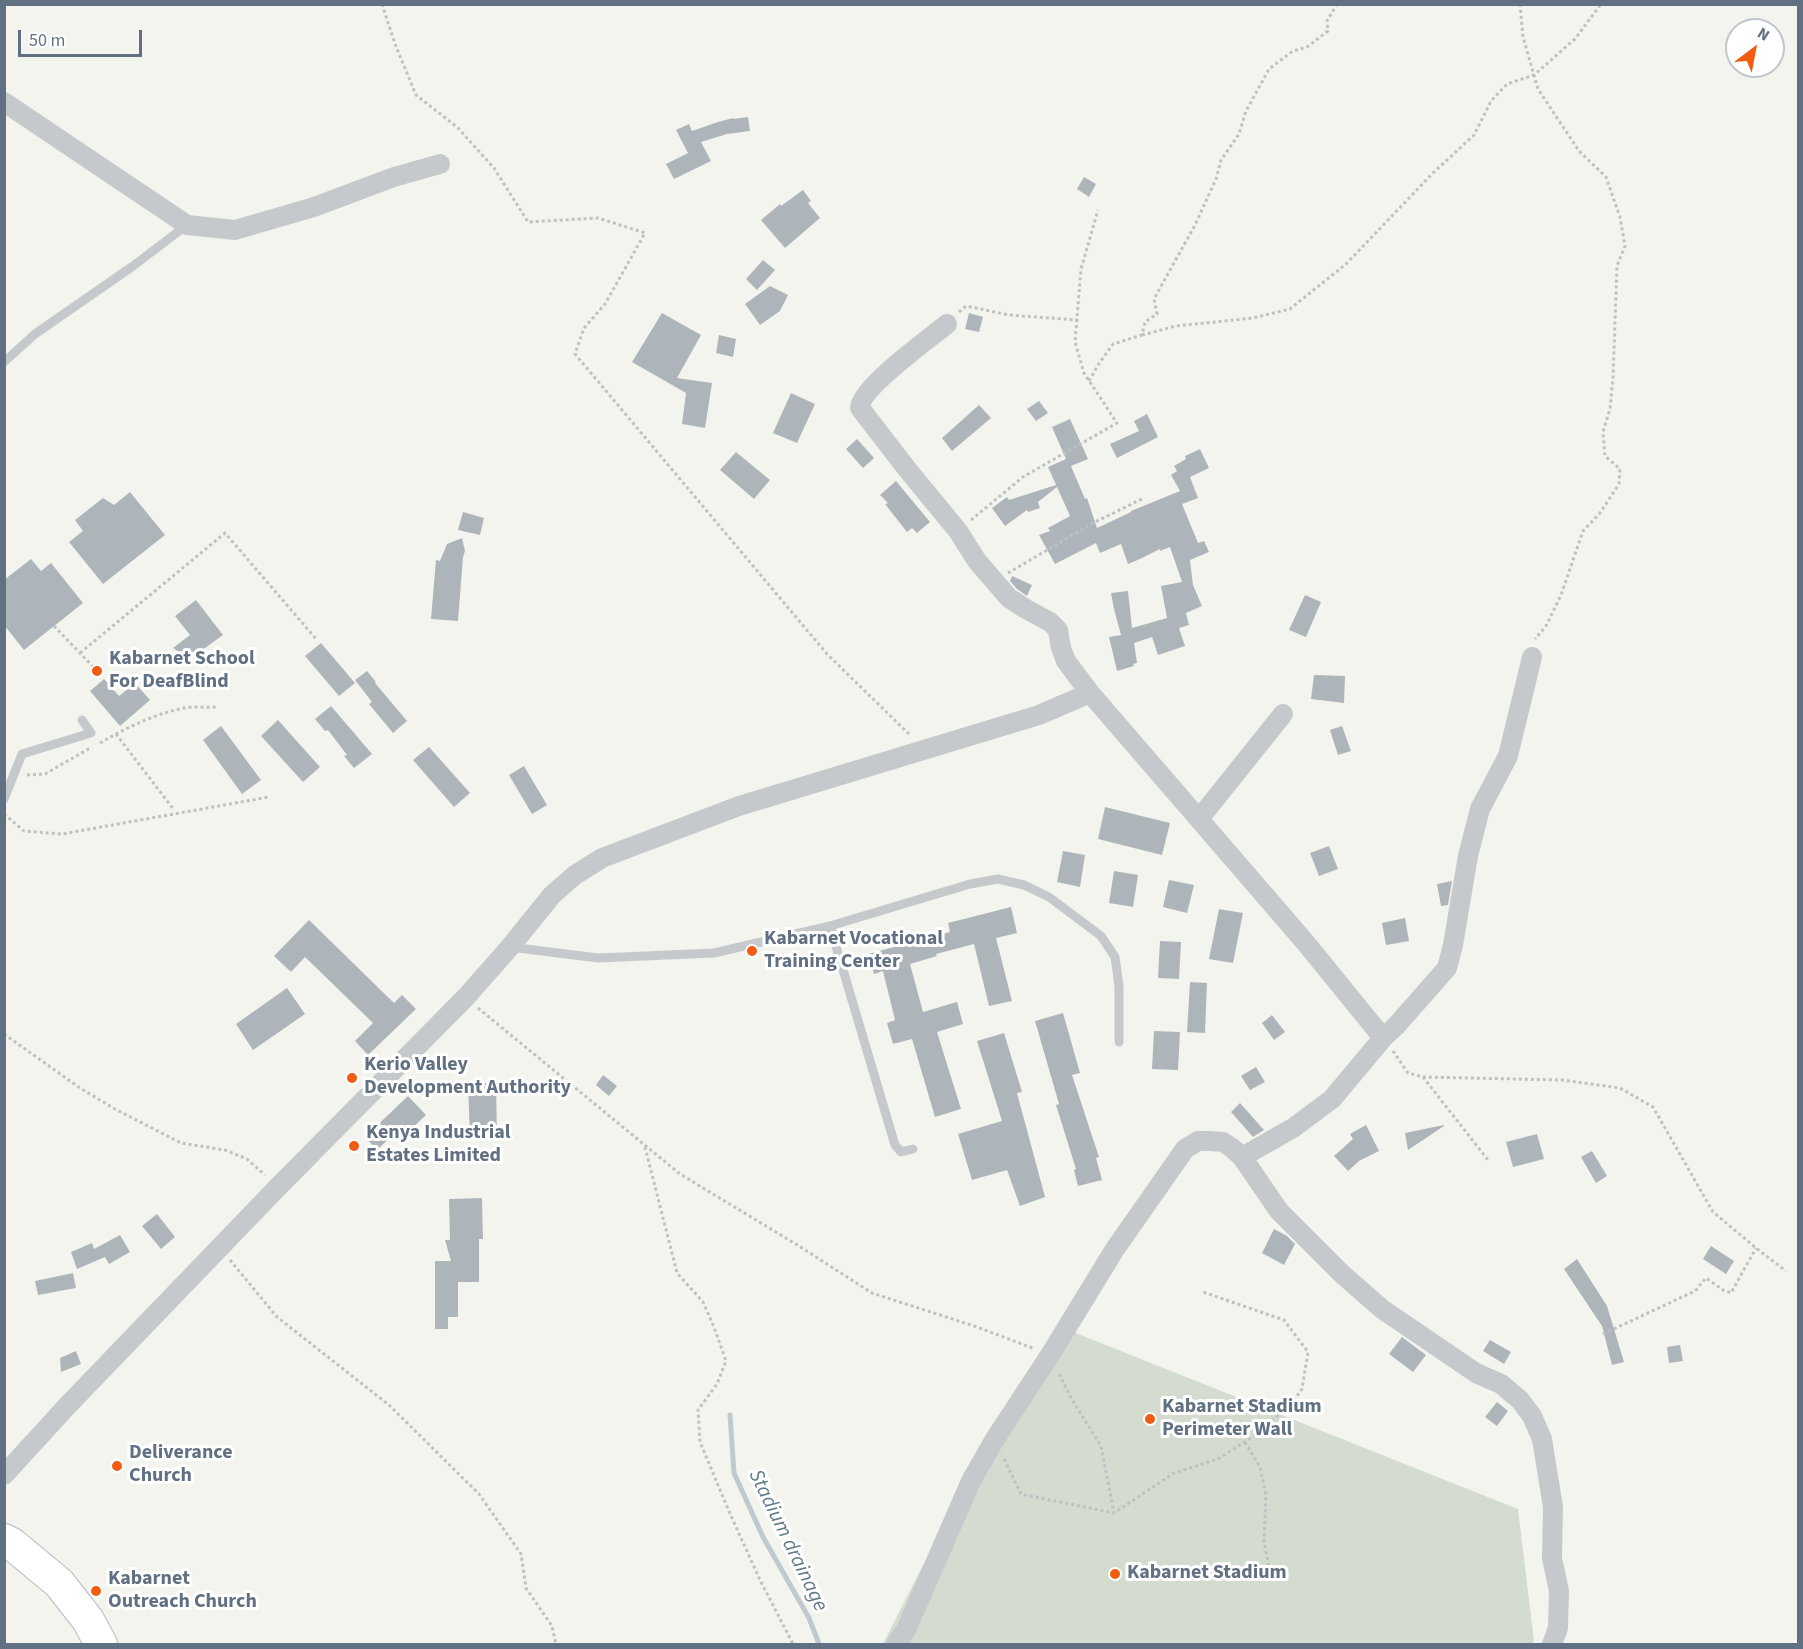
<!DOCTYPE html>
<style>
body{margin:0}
#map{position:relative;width:1803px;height:1649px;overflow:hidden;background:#f4f4ef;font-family:"Source Sans 3",sans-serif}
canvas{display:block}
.frame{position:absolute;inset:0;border:6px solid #617183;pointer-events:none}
.north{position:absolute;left:1725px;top:18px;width:60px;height:60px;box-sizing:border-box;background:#fff;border:2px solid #c0c6cd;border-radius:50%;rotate:32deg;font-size:16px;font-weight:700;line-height:24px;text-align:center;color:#617183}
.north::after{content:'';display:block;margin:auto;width:21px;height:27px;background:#f15b12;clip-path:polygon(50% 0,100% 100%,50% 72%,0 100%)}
.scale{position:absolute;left:18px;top:30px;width:124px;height:27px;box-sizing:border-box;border:3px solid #617183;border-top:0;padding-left:8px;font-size:18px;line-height:21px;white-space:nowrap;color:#617183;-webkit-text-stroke:4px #fff;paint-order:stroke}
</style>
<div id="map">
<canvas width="1803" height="1649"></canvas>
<div class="frame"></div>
<div class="north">N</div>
<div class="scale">50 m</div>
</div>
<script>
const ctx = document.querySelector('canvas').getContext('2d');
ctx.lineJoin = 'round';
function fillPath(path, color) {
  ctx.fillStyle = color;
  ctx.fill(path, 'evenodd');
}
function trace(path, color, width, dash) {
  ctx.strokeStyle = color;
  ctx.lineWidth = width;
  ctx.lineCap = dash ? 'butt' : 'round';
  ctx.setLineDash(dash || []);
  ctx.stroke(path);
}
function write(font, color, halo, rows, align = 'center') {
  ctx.font = font + ' "Source Sans 3",sans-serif';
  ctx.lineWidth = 6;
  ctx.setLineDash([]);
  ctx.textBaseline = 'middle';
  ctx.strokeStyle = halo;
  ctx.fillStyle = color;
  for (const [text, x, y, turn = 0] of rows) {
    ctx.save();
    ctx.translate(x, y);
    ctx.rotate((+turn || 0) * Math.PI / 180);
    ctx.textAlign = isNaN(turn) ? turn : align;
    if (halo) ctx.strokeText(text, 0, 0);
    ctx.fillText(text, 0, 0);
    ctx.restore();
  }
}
fillPath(new Path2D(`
 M 1063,1328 L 1518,1509 L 1534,1641 L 1532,1644 L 883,1644 L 921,1569 Z`), '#d4dcd0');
trace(new Path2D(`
 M 730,1415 L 734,1473 L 763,1537 L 809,1618 L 819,1644`), '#bfc9ce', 5);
fillPath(new Path2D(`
 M 748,117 L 750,131 L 727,134 L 701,142 L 711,161 L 674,179 L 666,164 L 688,153 L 676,130 L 689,124 L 692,131 L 718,122 L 733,118 L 733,119 Z
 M 1084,177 L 1096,184 L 1089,197 L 1077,189 Z
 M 803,190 L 811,201 L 808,203 L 820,218 L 785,248 L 761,220 L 780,204 L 781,206 Z
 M 763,260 L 775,270 L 757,290 L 746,279 Z
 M 770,286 L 788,295 L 780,311 L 760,325 L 745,304 Z
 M 662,313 L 701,335 L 677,378 L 712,383 L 705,428 L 682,424 L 686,393 L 632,362 Z
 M 969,313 L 983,317 L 979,332 L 965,329 Z
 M 719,335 L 736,339 L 733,357 L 716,353 Z
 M 791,393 L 815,404 L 797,443 L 773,433 Z
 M 1039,401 L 1048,413 L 1036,421 L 1027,409 Z
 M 979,405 L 991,418 L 952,451 L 942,438 Z
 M 1147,414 L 1158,437 L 1117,458 L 1110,444 L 1139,431 L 1134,421 Z
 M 1070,419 L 1088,459 L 1071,466 L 1085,499 L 1087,498 L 1097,528 L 1131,512 L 1131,511 L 1180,491 L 1171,475 L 1177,471 L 1174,466 L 1186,459 L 1185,456 L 1200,449 L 1209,468 L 1190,477 L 1198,498 L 1182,504 L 1198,543 L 1204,541 L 1209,552 L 1190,560 L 1193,585 L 1202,606 L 1186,613 L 1189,625 L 1179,628 L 1185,646 L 1158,655 L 1152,637 L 1134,643 L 1137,663 L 1133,664 L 1134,666 L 1117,671 L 1109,637 L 1121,635 L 1114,609 L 1111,593 L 1128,591 L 1132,628 L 1167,618 L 1161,586 L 1182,582 L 1170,547 L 1160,551 L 1160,549 L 1140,559 L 1128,564 L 1121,544 L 1100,553 L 1096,543 L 1055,564 L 1039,535 L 1050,531 L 1048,528 L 1070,516 L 1048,467 L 1066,459 L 1052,427 Z
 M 857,439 L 874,458 L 863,468 L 846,449 Z
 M 736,452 L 770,480 L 754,499 L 720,470 Z
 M 896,481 L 930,522 L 917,533 L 912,528 L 907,532 L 885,504 L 888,503 L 880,495 Z
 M 1056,485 L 1057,487 L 1038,502 L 1040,508 L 1028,512 L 1027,510 L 1005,526 L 992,508 L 1007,497 L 1009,500 Z
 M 130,492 L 165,535 L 103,584 L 69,542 L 83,531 L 75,520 L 103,498 L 114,505 Z
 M 463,512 L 484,518 L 480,535 L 458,530 Z
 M 462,538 L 465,551 L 463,557 L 458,621 L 431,619 L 436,560 L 440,561 L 447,544 Z
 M 31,559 L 41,571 L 51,563 L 83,603 L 24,650 L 4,625 L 4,580 Z
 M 1012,576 L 1032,585 L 1027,596 L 1017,589 L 1010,581 Z
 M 1305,595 L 1321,602 L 1306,637 L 1289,630 Z
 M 196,600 L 223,635 L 190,659 L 173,648 L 190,635 L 175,616 Z
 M 321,643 L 355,683 L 339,696 L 305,656 Z
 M 367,671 L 376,682 L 375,683 L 407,721 L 393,733 L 369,704 L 372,702 L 355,680 Z
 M 1314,675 L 1345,676 L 1344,703 L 1311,699 Z
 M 104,679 L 119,696 L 135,683 L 150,700 L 120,726 L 90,691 Z
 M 331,706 L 372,754 L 354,768 L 344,756 L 347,755 L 328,730 L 325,731 L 315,719 Z
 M 278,720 L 320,767 L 303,782 L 261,736 Z
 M 221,726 L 261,780 L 242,794 L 203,740 Z
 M 1342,726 L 1351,751 L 1338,755 L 1330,730 Z
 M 429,747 L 470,793 L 454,807 L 413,760 Z
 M 524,766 L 547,805 L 532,814 L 509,775 Z
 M 1105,807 L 1170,823 L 1162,855 L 1098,839 Z
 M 1329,846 L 1338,869 L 1319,876 L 1310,853 Z
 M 1063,851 L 1085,855 L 1080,887 L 1057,882 Z
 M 1114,871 L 1138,875 L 1133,907 L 1109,903 Z
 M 1169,880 L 1194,885 L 1187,913 L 1163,907 Z
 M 1452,881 L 1448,905 L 1441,906 L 1437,884 Z
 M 1011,907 L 1017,933 L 996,938 L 1012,1001 L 989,1006 L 974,944 L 936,954 L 937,956 L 910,964 L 923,1012 L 957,1002 L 963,1024 L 937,1032 L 961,1109 L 935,1117 L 912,1039 L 893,1044 L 887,1023 L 895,1020 L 883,971 L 874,974 L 868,954 L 950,932 L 948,923 Z
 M 1219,909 L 1243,913 L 1233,963 L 1209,959 Z
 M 1405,918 L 1409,941 L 1386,945 L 1382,923 Z
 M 309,920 L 394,1003 L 402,995 L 416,1009 L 368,1055 L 355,1041 L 373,1023 L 305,957 L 291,972 L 274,956 Z
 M 1160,941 L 1181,942 L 1179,979 L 1158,978 Z
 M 1190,982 L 1207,983 L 1205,1033 L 1187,1032 Z
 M 287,988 L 305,1014 L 253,1050 L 236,1024 Z
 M 1063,1013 L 1080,1073 L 1072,1075 L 1099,1157 L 1096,1158 L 1102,1180 L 1078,1186 L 1074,1170 L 1076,1169 L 1056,1105 L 1059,1104 L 1035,1021 Z
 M 1272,1015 L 1285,1032 L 1274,1040 L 1262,1023 Z
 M 1154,1031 L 1180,1032 L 1178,1070 L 1152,1069 Z
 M 1004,1033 L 1022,1092 L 1017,1093 L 1045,1197 L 1020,1206 L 1007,1170 L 972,1180 L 958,1134 L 1002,1121 L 977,1041 Z
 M 1256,1067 L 1265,1082 L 1250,1090 L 1241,1076 Z
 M 603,1075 L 617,1086 L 609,1096 L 596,1085 Z
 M 468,1083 L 496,1083 L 497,1138 L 470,1138 Z
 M 408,1096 L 426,1115 L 406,1134 L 400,1128 L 377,1150 L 365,1137 Z
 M 1240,1103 L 1264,1130 L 1253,1137 L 1231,1112 Z
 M 1366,1125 L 1379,1151 L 1359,1161 L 1348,1171 L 1334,1156 L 1353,1139 L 1350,1134 Z
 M 1444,1125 L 1444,1126 L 1408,1150 L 1405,1133 Z
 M 1537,1134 L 1544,1159 L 1513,1167 L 1506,1142 Z
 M 1592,1151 L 1607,1176 L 1596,1183 L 1581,1157 Z
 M 482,1198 L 483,1239 L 479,1239 L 479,1282 L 458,1282 L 458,1317 L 448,1317 L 448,1329 L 435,1329 L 435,1261 L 451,1261 L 445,1240 L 450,1240 L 449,1199 Z
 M 157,1214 L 175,1237 L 161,1249 L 142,1226 Z
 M 1274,1229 L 1287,1236 L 1295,1244 L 1284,1265 L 1262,1253 Z
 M 120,1235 L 130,1252 L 109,1264 L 105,1257 L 77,1269 L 71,1252 L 92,1243 L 94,1249 Z
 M 1711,1246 L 1734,1261 L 1726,1274 L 1703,1259 Z
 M 1577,1259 L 1607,1306 L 1624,1362 L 1612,1365 L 1602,1326 L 1564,1269 Z
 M 73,1273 L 76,1288 L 38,1295 L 35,1281 Z
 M 1402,1337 L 1426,1355 L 1413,1372 L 1389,1354 Z
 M 1490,1340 L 1511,1352 L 1504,1364 L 1483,1351 Z
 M 1680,1345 L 1683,1361 L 1669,1363 L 1667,1347 Z
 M 76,1351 L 81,1364 L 61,1372 L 60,1358 Z
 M 1497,1402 L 1508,1411 L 1497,1426 L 1485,1417 Z`), '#aeb5ba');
const primary = new Path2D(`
 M 4,1540 L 12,1544 L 59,1583 L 88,1620 L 101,1644`);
trace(primary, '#b8bbbf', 34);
trace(new Path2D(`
 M 382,4 L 395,44 L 416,95 L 457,127 L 494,168 L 528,222 L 598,218 L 645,233 L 605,304 L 584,328 L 575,354 L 827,654 L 910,735
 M 1520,4 L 1523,37 L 1538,89 L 1579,151 L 1606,177 L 1620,217 L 1625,246 L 1617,266 L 1613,378 L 1610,409 L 1603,432 L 1605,456 L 1620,469 L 1619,484 L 1600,513 L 1583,531 L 1561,595 L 1546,626 L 1535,639
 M 959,312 L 966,306 L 1009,315 L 1078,320
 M 1142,335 L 1176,326 L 1253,318 L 1290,309 L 1346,264 L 1433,173 L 1474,135 L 1491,101 L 1507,84 L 1534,75 L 1575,39 L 1601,4
 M 1089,381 L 1098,365 L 1113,344 L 1142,335 L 1145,322 L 1157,314 L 1154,299 L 1195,225 L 1216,179 L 1221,160 L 1239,134 L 1246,111 L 1269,69 L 1293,51 L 1307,47 L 1328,31 L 1327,21 L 1337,4
 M 971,520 L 1023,477 L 1117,423 L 1084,373 L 1075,342 L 1081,269 L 1098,210
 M 1008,573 L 1093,523 L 1144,498
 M 54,626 L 100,674
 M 80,653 L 225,533 L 317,640
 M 116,734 L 174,810
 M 100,743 C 126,728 154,714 184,708 C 194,706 206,708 217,707
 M 27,775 L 45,774 L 92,747
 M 4,814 L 24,831 L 62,834 L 269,797
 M 478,1008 L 680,1174 L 799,1246 L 872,1293 L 977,1327 L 1035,1349
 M 4,1034 L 80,1088 L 115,1109 L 181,1143 L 225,1150 L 247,1159 L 265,1175
 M 1393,1051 L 1408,1073 L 1423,1077 L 1562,1080 L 1620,1088 L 1653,1107 L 1713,1212 L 1756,1248 L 1786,1271
 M 1423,1077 L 1488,1160
 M 645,1147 L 677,1273 L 703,1302 L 714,1327 L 726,1361 L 717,1384 L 698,1410 L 700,1442 L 731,1516 L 761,1582 L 793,1644
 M 230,1260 L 277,1317 L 389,1405 L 479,1494 L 521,1554 L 526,1588 L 552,1626 L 556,1644
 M 1603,1334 L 1695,1291 L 1706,1278 L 1723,1290 L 1731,1293 L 1756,1248
 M 1059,1374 L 1071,1398 L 1101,1446 L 1114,1513
 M 1245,1442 L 1260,1467 L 1266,1495 L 1264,1542 L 1270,1572
 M 1004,1459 L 1021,1494 L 1114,1513 L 1174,1473 L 1218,1459 L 1257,1434 L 1291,1404 L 1302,1389 L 1308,1352 L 1284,1320 L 1203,1292`), '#bfc0c2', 3, [3, 3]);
trace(new Path2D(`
 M 4,362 L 35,334 L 133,266 L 187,225
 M 4,799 L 22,754 L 91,733 L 82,720
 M 830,926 L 895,1145 L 901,1152 L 913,1149
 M 510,947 L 598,958 L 714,953 L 830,926 L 970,884 L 998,879 L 1024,885 L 1049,897 L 1101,936 L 1115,957 L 1119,986 L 1119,1042`), '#c6c9cc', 9);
trace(new Path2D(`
 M 4,102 L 187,225 L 235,230 L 314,207 L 394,177 L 440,164
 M 947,324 C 929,339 860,388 860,408 L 907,469 L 958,531 L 977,561 L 1009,598 L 1026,609 L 1050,622 L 1058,630 L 1061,648 L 1066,661 L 1090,693
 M 1199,819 L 1283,714
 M 1242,1157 L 1293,1128 L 1332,1099 L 1383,1038
 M 4,1475 L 68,1405 L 278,1187 L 466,997 L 510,947 L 552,895 L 575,875 L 602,858 L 739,806 L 1039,715 L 1090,693 L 1305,942 L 1383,1038 L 1396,1026 L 1447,968 L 1453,945 L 1468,856 L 1480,809 L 1508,756 L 1532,657
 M 896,1644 L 906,1630 L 971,1481 L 995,1439 L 1050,1355 L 1115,1249 L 1185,1149 L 1198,1141 L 1210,1141 L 1223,1142 L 1232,1148 L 1242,1157 L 1279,1211 L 1342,1274 L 1382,1309 L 1476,1373 L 1501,1384 L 1520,1400 L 1532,1416 L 1542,1439 L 1553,1507 L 1552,1558 L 1559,1591 L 1558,1628 L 1552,1644`), '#c6c9cc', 20);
trace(primary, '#fff', 32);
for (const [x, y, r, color] of [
 [97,671,6,"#f15b12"],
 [752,951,6,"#f15b12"],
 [352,1078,6,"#f15b12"],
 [354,1146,6,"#f15b12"],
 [1150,1419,6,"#f15b12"],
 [117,1466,6,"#f15b12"],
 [1115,1574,6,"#f15b12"],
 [96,1591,6,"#f15b12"]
]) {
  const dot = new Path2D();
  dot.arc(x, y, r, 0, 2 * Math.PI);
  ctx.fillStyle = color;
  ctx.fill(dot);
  trace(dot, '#fff', 2);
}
write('bold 20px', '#617183', '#fff', [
 ["Kabarnet School",109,660],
 ["For DeafBlind",109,683],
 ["Kabarnet Vocational",764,940],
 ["Training Center",764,963],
 ["Kerio Valley",364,1066],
 ["Development Authority",364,1089],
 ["Kenya Industrial",366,1134],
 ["Estates Limited",366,1157],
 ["Kabarnet Stadium",1162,1408],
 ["Perimeter Wall",1162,1431],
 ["Deliverance",129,1454],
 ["Church",129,1477],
 ["Kabarnet Stadium",1127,1574],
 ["Kabarnet",108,1580],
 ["Outreach Church",108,1603]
], 'left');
write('italic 21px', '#617a88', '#fff', [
 ["Stadium drainage",787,1541,64]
]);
</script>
